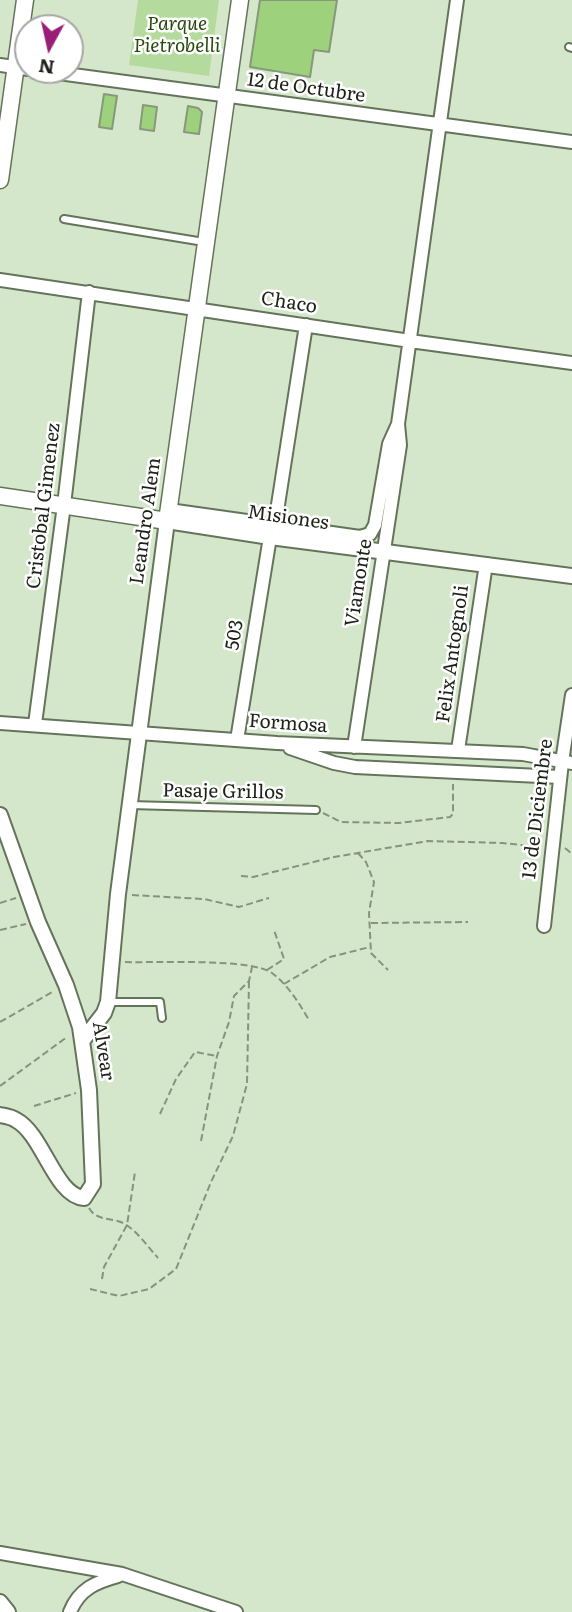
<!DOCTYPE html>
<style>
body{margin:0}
#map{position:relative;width:572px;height:1612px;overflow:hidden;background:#d5e7ca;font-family:Literata,serif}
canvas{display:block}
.north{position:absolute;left:14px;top:14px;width:70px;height:70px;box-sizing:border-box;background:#fff;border:2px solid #a4a7a3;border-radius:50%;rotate:188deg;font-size:19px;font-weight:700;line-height:28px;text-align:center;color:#1c2218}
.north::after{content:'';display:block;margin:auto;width:24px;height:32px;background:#9a1e75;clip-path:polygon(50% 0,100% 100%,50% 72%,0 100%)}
</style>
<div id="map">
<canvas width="572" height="1612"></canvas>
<div class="north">N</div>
</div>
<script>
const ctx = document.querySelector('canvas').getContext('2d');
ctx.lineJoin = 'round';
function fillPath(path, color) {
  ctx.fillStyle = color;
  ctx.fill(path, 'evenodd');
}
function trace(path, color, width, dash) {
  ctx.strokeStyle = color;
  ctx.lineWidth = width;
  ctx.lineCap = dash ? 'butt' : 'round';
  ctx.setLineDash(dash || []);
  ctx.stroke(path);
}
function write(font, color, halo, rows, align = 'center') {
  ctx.font = font + ' Literata,serif';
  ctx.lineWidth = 5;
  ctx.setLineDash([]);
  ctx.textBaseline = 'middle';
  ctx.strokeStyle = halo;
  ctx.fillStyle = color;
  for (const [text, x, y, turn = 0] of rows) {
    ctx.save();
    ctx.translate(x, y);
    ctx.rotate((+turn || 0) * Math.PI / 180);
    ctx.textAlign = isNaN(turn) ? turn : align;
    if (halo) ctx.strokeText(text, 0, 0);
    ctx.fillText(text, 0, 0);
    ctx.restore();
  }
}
fillPath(new Path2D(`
 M 138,0 L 219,0 L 209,76 L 129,65 Z`), '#b5da9e');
const building = new Path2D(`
 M 260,0 L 337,0 L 329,52 L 314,50 L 310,77 L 250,67 Z
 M 104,94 L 117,96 L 112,129 L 99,127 Z
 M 143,105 L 157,107 L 154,131 L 140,129 Z
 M 188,106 L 198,108 L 202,112 L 199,134 L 184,132 Z`);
fillPath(building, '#9ed17c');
trace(building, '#87987d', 2);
const service = new Path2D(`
 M 569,47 L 572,48
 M 64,219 L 204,242
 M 130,805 L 316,810
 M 110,1002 L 160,1002 L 162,1018`);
const minor = new Path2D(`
 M 0,65 L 28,69
 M 36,70 L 572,142
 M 0,280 L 410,341 L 572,363
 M 169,510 L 360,537 L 370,534 L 375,525 L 389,444 L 398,424
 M 275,524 L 306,325
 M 0,723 L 277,743 L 523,754 L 572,763
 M 35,724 L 64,505 L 89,292
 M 237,740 L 270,537
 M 354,747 L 400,445 L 398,424 L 457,0
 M 290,748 L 334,763 L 355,767 L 560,777
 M 458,750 L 486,564
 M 544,926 L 562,762 L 572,695
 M 0,1553 L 122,1574 L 236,1612
 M 70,1612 C 79,1589 96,1582 118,1576`);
const tertiary = new Path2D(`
 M 0,815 L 38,922 L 66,985 L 80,1027 L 89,1090 L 93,1184 L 84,1198 C 55,1196 43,1134 16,1120 C 12,1117 5,1116 0,1115
 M 83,1040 L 104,1013 L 108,1002 L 118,894 L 167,521 L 270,537 L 572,576
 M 0,1602 L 8,1612`);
const secondary = new Path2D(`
 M 0,180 L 25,0
 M 0,496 L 167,521 L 240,0`);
trace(service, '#64745b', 10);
trace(minor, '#64745b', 16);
trace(tertiary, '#64745b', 18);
trace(secondary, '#64745b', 19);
trace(new Path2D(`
 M 323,813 L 341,822 L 399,823 L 450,817 L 453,814 L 453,784
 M 565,848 L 572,854
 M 358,853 L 366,862 L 374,882 L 369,913 L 371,953 L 388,970
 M 241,876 L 253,877 L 334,857 L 428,841 L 502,843 L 541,847
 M 132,895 L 204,899 L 239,907 L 269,898
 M 0,903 L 16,898
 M 371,923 L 468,922
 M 0,930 L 26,924
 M 125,962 C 155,963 251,958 272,973 C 288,985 299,1003 309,1020
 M 267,970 L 284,959 L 274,930
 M 284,984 L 330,957 L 370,947
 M 0,1022 L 54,991
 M 0,1086 L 67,1037
 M 34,1106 L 76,1093
 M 160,1114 L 176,1079 L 195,1052 L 217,1056
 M 201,1141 L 217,1056 L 229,1022 L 234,996 L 249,981 L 252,967
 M 89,1208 C 97,1222 113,1217 125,1224 C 138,1232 148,1247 158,1258
 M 102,1279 L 104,1267 L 127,1225 L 135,1172
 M 90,1289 L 119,1296 L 149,1289 L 176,1269 L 211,1182 L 233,1136 L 247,1084 L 249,981`), '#86937e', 2, [7, 3.5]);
trace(service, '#fff', 6);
trace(minor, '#fff', 12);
trace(tertiary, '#fff', 14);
trace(secondary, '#fff', 16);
write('italic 19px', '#29480d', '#fff', [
 ["Parque",177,24],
 ["Pietrobelli",177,46]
]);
write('19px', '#1c2218', '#fff', [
 ["12 de Octubre",306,88,8],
 ["Chaco",289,303,9],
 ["Cristobal Gimenez",44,506,-83],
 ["Misiones",288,518,8],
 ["Leandro Alem",146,521,-82],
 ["Viamonte",359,583,-81],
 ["503",235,635,-81],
 ["Felix Antognoli",453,654,-82],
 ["Formosa",288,724,4],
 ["Pasaje Grillos",223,792,1],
 ["13 de Diciembre",538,809,-83],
 ["Alvear",103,1051,81]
]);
</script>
